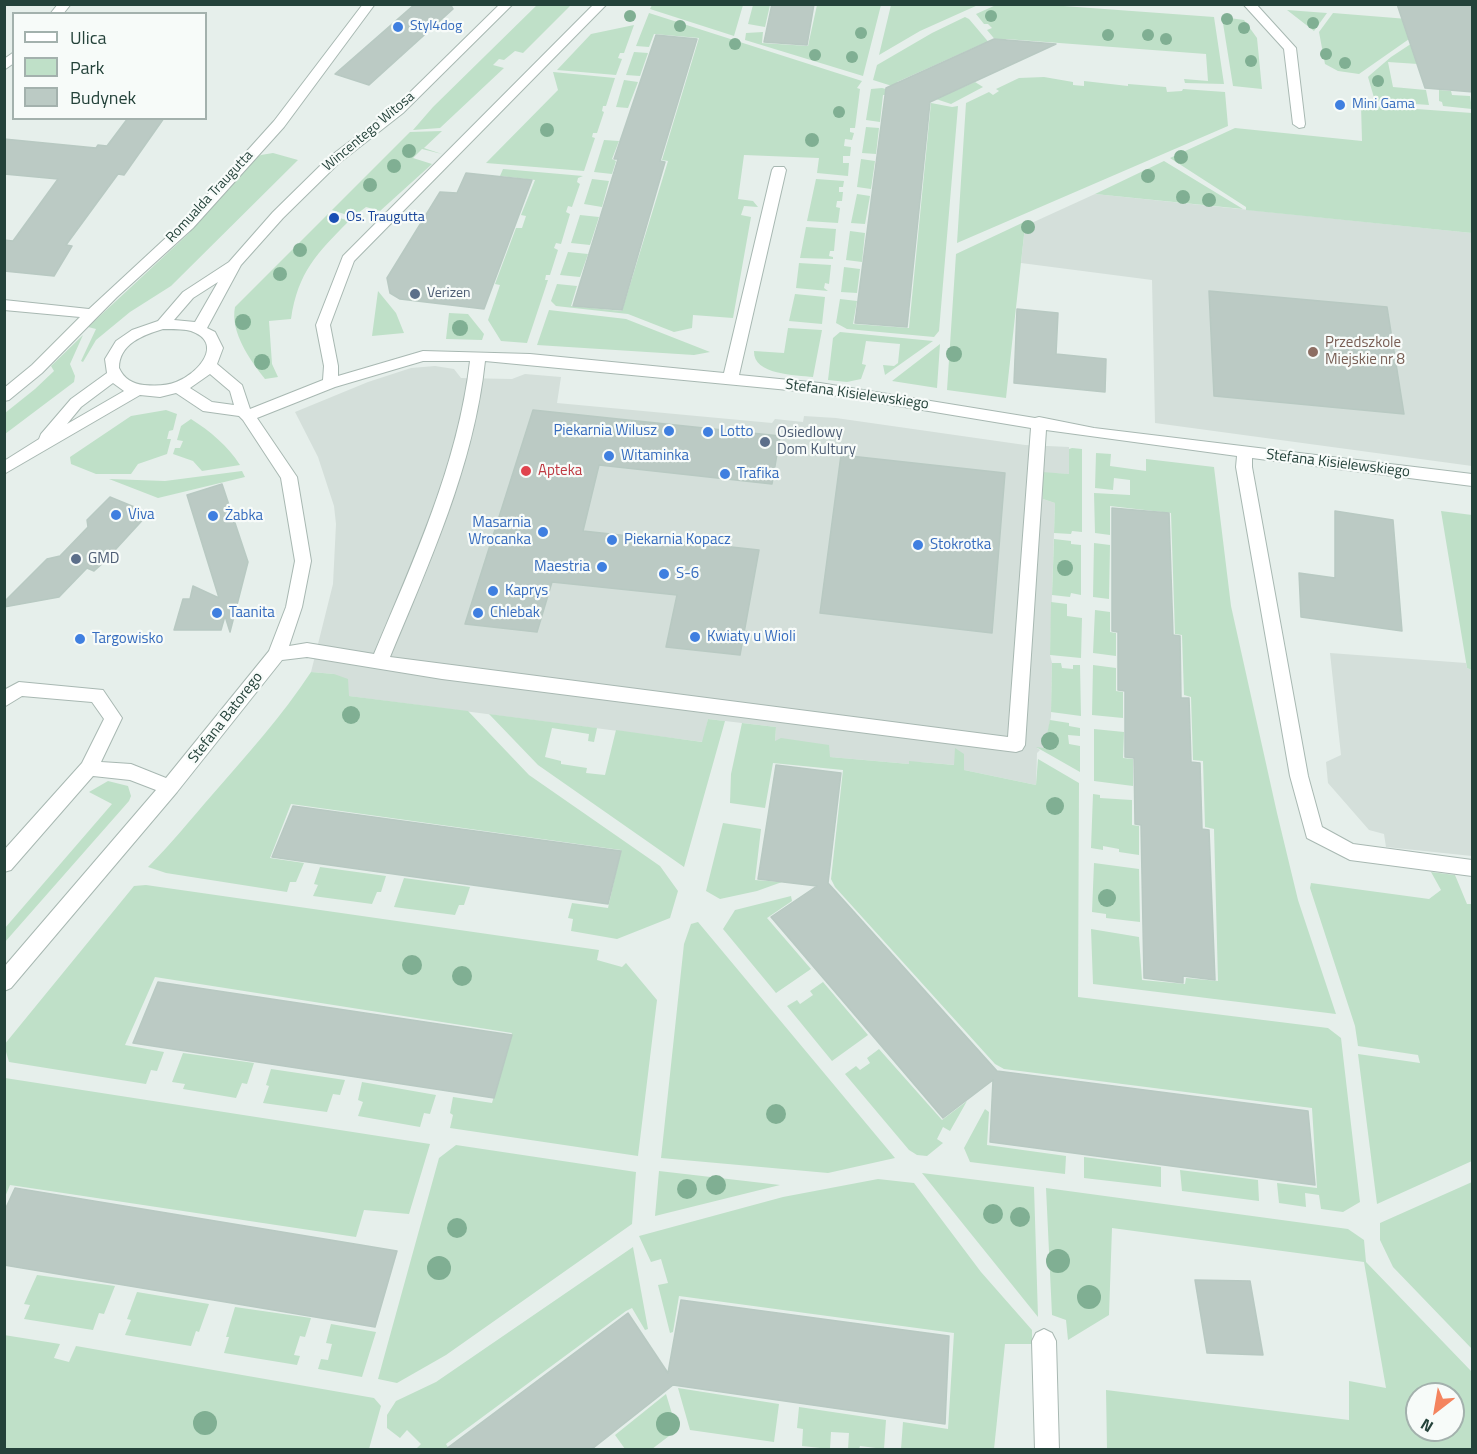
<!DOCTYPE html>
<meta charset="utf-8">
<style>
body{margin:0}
#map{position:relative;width:1477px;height:1454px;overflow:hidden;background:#e6efeb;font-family:"Titillium Web",sans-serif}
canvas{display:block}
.frame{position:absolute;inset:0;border:6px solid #24423a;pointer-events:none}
.legend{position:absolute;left:12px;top:12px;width:195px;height:108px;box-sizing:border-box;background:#f7fbf9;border:2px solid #a3b1ad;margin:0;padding:8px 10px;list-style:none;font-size:18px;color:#24423a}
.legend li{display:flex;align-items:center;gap:12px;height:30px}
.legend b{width:30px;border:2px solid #a3b1ad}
.north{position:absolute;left:1405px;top:1382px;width:60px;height:60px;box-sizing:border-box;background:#f7fbf9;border:2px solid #a3b1ad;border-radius:50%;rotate:211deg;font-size:16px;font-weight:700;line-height:24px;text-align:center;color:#24423a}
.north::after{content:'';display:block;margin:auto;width:21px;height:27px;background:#f4845f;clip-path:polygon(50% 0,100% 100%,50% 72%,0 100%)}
</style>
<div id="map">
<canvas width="1477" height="1454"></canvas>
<div class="frame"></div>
<ul class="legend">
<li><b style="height:8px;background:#fff"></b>Ulica</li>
<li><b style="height:16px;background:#bfe0c8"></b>Park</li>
<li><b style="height:16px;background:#bbcac4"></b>Budynek</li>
</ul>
<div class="north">N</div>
</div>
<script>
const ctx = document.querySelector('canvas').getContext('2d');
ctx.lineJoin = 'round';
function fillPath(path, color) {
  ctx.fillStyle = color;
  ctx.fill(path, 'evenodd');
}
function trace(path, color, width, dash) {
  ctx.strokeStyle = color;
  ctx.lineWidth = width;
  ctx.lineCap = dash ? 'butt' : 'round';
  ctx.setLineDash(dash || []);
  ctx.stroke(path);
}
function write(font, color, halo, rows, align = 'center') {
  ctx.font = font + ' "Titillium Web",sans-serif';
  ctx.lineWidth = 4.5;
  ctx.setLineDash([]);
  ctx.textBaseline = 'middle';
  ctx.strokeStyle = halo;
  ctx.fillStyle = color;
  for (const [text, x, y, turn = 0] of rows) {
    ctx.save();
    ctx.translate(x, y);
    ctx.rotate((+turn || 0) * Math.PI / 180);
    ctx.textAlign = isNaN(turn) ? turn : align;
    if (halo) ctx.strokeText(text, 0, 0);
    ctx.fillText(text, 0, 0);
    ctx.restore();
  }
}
fillPath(new Path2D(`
 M 1095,194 L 1472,233 L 1472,466 L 1155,423 L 1152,280 L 1021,263 L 1025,226 Z
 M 435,366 L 454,369 L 461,378 L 512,379 L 525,374 L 561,377 L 557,403 L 772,423 L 775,419 L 803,422 L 804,416 L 836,418 L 1025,445 L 1069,447 L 1069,474 L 1042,473 L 1043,499 L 1055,503 L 1050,655 L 1052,663 L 1051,717 L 1044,749 L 1037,748 L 1040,750 L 1037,753 L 1036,785 L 964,770 L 955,749 L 955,765 L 920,762 L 909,762 L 909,764 L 830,757 L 775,741 L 776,727 L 708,719 L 703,742 L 348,696 L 334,674 L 311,672 L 333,584 L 336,524 L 334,506 L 318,457 L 295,412 L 368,382 L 411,368 Z
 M 1330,653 L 1466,663 L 1467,668 L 1472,670 L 1472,856 L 1386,847 L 1384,834 L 1369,830 L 1328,783 L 1326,762 L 1341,755 Z`), '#d4dfda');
fillPath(new Path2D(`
 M 538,4 L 571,5 L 523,53 L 515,51 L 504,60 L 499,59 L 493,65 L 504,68 L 440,128 L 413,130 L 433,107 Z
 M 1036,4 L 1214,17 L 1224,84 L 1185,83 L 1184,79 L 1208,81 L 1206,54 L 1006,39 L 1005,49 L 1003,49 L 987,30 L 992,28 L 988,24 L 984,24 L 976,14 L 996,5 Z
 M 652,5 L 652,4 L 743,5 L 734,36 L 650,9 Z
 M 753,5 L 770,5 L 765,27 L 748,24 Z
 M 817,5 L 881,5 L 863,76 L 745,40 L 746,33 L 763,32 L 762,43 L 808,46 Z
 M 891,5 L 891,4 L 978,5 L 920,31 L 879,55 Z
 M 1287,10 L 1327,13 L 1314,31 Z
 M 649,13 L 862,81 L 857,88 L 860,89 L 855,128 L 850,128 L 850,132 L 854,133 L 852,140 L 845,139 L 844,146 L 851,147 L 850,156 L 843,156 L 843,163 L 849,163 L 848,176 L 817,173 L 819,158 L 744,155 L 738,199 L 753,201 L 758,207 L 744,206 L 741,215 L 751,217 L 733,318 L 693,315 L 692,328 L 674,332 L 628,314 L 556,306 L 551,301 L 557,284 L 577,286 L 571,306 L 622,311 L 668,161 L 662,160 L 699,38 L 654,34 L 649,47 L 636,46 Z
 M 1333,13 L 1420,20 L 1432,23 L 1359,74 L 1338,71 L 1325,64 L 1319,32 Z
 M 965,17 L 969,19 L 996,51 L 982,44 L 897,82 L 909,90 L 908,91 L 873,80 L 877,65 L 932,33 Z
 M 1222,17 L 1244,20 L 1257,38 L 1262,89 L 1233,86 Z
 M 634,25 L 624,53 L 620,53 L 618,58 L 622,59 L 616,75 L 557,70 L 591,34 Z
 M 1438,26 L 1448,66 L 1388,62 L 1393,87 L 1426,90 L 1429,105 L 1375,101 L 1368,77 L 1370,75 L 1391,57 Z
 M 634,52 L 648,53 L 640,76 L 626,75 Z
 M 553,72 L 615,78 L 606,106 L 603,106 L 602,111 L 604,112 L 597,133 L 593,133 L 592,137 L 595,138 L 584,171 L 486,163 L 558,90 Z
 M 1044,77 L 1073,82 L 1073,85 L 1084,86 L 1084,81 L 1128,86 L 1128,84 L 1166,87 L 1167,92 L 1182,91 L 1183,89 L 1225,92 L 1228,126 L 957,243 L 966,103 L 989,92 L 993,95 L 999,91 L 996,89 L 1019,78 Z
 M 624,80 L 638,82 L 628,108 L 616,107 Z
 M 975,82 L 983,87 L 951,104 L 936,99 Z
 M 882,88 L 905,94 L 883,95 L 880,122 L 866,120 L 871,89 Z
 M 1439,90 L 1451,91 L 1452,95 L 1470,96 L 1472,109 L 1443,106 L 1442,102 L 1439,101 Z
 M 931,103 L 952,107 L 958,106 L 939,331 L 934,337 L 847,329 L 836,323 L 840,299 L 857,301 L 853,324 L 909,328 Z
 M 1361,105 L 1472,113 L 1472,233 L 1246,210 L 1246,207 L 1170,158 L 1235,128 L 1362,141 Z
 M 866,127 L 879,128 L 876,154 L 862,153 Z
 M 442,131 L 424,148 L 442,154 L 422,149 L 413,158 L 432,164 L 380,211 L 366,207 L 353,217 L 332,210 L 410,132 Z
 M 604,140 L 619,141 L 612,159 L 616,161 L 612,174 L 594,172 Z
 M 273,153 L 298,160 L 171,286 L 130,312 L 96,340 L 83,362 L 81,361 L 96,329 L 88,327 L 187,235 L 251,160 L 261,155 Z
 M 861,159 L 875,161 L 871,189 L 857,187 Z
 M 1164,161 L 1243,209 L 1095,194 Z
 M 503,169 L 583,176 L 578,178 L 577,182 L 580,184 L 572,207 L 568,206 L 566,212 L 570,214 L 561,244 L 556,243 L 554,248 L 558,250 L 550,275 L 546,275 L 545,280 L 548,280 L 527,343 L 501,341 L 488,320 L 500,285 L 495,284 L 516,228 L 522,228 L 526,216 L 521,215 L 535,180 L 500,176 Z
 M 592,179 L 609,181 L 602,207 L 584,204 Z
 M 816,179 L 844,181 L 843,187 L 839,187 L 839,192 L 843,192 L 842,201 L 837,201 L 836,207 L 840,208 L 838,223 L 807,221 Z
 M 857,194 L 870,196 L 865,224 L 851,223 Z
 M 328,214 L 349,221 C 317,253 298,272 291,319 L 269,321 L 272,364 L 278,377 L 265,379 C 250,360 230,332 235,307 Z
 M 580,215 L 599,217 L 590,245 L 571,243 Z
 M 1022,223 L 1025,226 L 1006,398 L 947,390 L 956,254 Z
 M 806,227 L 836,229 L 834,251 L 830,251 L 829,256 L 833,257 L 833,259 L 800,258 Z
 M 850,231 L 865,233 L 862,262 L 846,260 Z
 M 568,252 L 588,254 L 580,277 L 560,275 Z
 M 799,263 L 831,265 L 829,284 L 825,283 L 824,288 L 828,291 L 796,288 Z
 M 844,267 L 860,269 L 857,293 L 841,292 Z
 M 378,291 L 396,313 L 404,333 L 372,336 Z
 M 795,294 L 825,297 L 822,324 L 789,321 Z
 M 549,310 L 626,319 L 710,352 L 694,355 L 537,345 Z
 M 449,313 L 468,314 L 484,334 L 482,340 L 446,339 Z
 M 788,328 L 822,330 L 813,377 C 796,375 753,375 754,351 L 784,353 Z
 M 840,332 L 933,341 L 885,375 L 883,365 L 894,366 L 898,363 L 900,344 L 866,341 L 862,364 L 866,365 L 861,379 L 847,382 L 828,380 L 833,338 Z
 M 83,335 L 70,364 L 75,376 L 74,382 L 5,434 L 5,413 L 35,389 L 54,371 L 51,366 Z
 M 940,344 L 937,388 L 892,381 Z
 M 166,410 L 177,414 L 173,430 L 169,431 L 167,439 L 171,439 L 167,454 L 138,464 L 131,474 L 96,474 L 71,464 L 70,457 L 131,416 Z
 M 191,419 C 210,431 228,446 240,465 L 202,471 L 193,461 L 173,454 L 175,448 L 180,448 L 183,441 L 177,440 L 181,426 Z
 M 1072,448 L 1082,449 L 1082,532 L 1072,531 L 1071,534 L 1054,533 L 1055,503 L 1043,499 L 1042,472 L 1069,474 L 1069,449 Z
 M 1096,453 L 1111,454 L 1110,466 L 1146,471 L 1146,459 L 1214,467 L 1231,606 L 1277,813 L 1298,900 L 1336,1014 L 1093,984 L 1091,929 L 1139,937 L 1142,980 L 1185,984 L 1186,978 L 1218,981 L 1214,829 L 1205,827 L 1203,761 L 1193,760 L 1191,697 L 1184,695 L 1182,635 L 1175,634 L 1171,513 L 1110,506 L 1110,535 L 1095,533 L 1094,493 L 1130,495 L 1130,480 L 1114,478 L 1113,490 L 1095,488 Z
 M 242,471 L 245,477 L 158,498 L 109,479 L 165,481 Z
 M 1441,511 L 1472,515 L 1472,670 L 1467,668 Z
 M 1054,539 L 1071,541 L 1071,544 L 1081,545 L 1081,595 L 1071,593 L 1070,597 L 1052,595 Z
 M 1094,543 L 1110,545 L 1109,599 L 1093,597 Z
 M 1051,602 L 1067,604 L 1067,616 L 1082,618 L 1081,658 L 1050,655 Z
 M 1095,610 L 1110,612 L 1110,632 L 1116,633 L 1116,656 L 1093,653 Z
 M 1052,663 L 1061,663 L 1062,668 L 1073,669 L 1073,665 L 1080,665 L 1081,716 L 1051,712 Z
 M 1093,665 L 1116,668 L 1116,691 L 1123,692 L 1123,718 L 1092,715 Z
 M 311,672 L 334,674 L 348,679 L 349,696 L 468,711 L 529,775 L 660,866 L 678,891 L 670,918 L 617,939 L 571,931 L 573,919 L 568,918 L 572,903 L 608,908 L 621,850 L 291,804 L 270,858 L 304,863 L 296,882 L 290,882 L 287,892 L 166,873 L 148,867 C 171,844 191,819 212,795 C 247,755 282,716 311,672 Z
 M 489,714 L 597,728 L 594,742 L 588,741 L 589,734 L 552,728 L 545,757 L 561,761 L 561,764 L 587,768 L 586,773 L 605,775 L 616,730 L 702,742 L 708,719 L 725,721 L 684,867 L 538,765 Z
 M 1050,720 L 1069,723 L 1069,726 L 1080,728 L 1080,736 L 1068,735 L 1069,744 L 1080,746 L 1080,772 L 1036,747 L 1044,748 Z
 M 742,723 L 776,727 L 775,741 L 781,738 L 829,745 L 830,757 L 909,764 L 909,761 L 954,765 L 955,748 L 964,754 L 964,770 L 1036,785 L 1038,759 L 1079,783 L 1078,997 L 1328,1028 L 1341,1038 L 1360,1202 L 1343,1212 L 1321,1209 L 1319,1195 L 1305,1193 L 1306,1207 L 1279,1203 L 1277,1183 L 1317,1188 L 1312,1108 L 1004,1069 L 995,1064 L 835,887 L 831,879 L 843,770 L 773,763 L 765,808 L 730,803 L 731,774 Z
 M 1094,729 L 1124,732 L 1123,758 L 1133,759 L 1133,786 L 1094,781 Z
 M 108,781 L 128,786 L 131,796 L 129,801 L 5,942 L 5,928 L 112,804 L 89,792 Z
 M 1093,794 L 1100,795 L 1100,798 L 1132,800 L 1132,825 L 1139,826 L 1139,855 L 1119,852 L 1119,849 L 1103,846 L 1103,850 L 1091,848 Z
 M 723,823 L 761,829 L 755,880 L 782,882 L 757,891 L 720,899 L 706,891 Z
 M 1094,863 L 1139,869 L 1140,922 L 1106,918 L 1106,914 L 1092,912 Z
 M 320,867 L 386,876 L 381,892 L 377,892 L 372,904 L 313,896 L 318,885 L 314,884 Z
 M 1431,872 L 1455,875 L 1467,904 L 1472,904 L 1472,1161 L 1377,1204 L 1358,1054 L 1420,1063 L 1418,1055 L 1358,1046 L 1355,1026 L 1310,888 L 1311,883 L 1429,899 L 1441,890 Z
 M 404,878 L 470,887 L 464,905 L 459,905 L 455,915 L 394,907 Z
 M 146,885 L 599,950 L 597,960 L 622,967 L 626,963 L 657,1000 L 638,1156 L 450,1128 L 453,1115 L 450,1113 L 453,1097 L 492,1103 L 512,1033 L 155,977 L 125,1045 L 164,1052 L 157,1071 L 151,1070 L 146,1084 L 9,1062 L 4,1045 L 134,886 Z
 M 791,896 L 792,901 L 767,918 L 811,969 L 776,993 L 723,929 L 735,910 Z
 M 698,922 L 895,1158 L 828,1173 L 661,1158 L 684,944 L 691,924 Z
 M 823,982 L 868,1035 L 832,1061 L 787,1006 L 797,1000 L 800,1004 L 813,995 L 810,991 Z
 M 879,1049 L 942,1120 L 967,1101 L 950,1131 L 943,1127 L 937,1139 L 943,1143 L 927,1156 L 917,1155 L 909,1150 L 845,1074 L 856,1066 L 860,1070 L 870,1063 L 867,1058 Z
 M 183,1053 L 254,1063 L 247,1084 L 242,1083 L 236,1098 L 183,1089 L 185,1084 L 172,1082 Z
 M 271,1069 L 345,1080 L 340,1095 L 333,1094 L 327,1112 L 263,1103 L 269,1086 L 266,1085 Z
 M 5,1078 L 430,1144 L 409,1214 L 364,1210 L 356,1237 L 10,1185 L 5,1197 Z
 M 362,1082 L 436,1095 L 430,1114 L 424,1113 L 420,1127 L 358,1116 L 363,1102 L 358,1100 Z
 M 985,1109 L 989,1112 L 987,1145 L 1066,1156 L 1065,1174 L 970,1162 L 964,1148 Z
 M 456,1145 L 636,1172 L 632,1224 L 446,1355 L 397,1383 L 378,1379 L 439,1158 Z
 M 1084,1157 L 1161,1167 L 1161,1187 L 1084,1178 Z
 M 1180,1170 L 1258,1180 L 1259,1201 L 1182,1191 Z
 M 659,1171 L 780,1185 L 655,1216 Z
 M 922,1173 L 1034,1187 L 1038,1317 Z
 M 878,1179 L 914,1183 L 981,1272 L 1032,1330 L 1032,1344 L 1005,1344 L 994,1449 L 901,1449 L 903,1422 L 948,1429 L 954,1333 L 679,1296 L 673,1332 L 670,1333 L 658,1285 L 668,1283 L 661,1259 L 651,1262 L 639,1236 L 783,1197 Z
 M 1472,1182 L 1472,1349 L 1393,1267 L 1380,1240 L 1380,1223 Z
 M 1046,1188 L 1348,1229 L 1364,1240 L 1366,1262 L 1472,1372 L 1472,1449 L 1107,1449 L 1106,1390 L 1349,1420 L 1349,1381 L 1386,1388 L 1364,1262 L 1112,1228 L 1109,1315 L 1068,1340 L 1066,1320 L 1052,1315 ZM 1417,1394 L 1453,1394 L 1453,1430 L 1417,1430 Z
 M 633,1247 L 648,1329 L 645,1330 L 632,1308 L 626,1311 L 446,1444 L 449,1449 L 416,1449 L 421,1444 L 407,1430 L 400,1438 L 387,1428 L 387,1415 L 396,1401 L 436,1382 Z
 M 37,1275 L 115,1286 L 104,1314 L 99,1313 L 93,1330 L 24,1319 L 30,1305 L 24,1304 Z
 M 137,1292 L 209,1304 L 199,1332 L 196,1331 L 191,1346 L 125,1335 L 131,1320 L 127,1319 Z
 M 235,1307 L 311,1318 L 305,1337 L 300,1336 L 294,1355 L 300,1356 L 297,1365 L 224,1353 L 229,1337 L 226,1337 Z
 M 331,1324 L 376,1332 L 362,1377 L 318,1369 L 321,1359 L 328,1360 L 332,1344 L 326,1343 Z
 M 4,1335 L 60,1344 L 54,1358 L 69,1362 L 76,1346 L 374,1398 L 381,1406 L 369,1449 L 5,1449 Z
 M 678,1388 L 779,1404 L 774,1442 L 690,1430 Z
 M 666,1394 L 677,1430 L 652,1449 L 625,1449 L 615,1435 Z
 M 799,1407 L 886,1420 L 884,1449 L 860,1446 L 859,1449 L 848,1449 L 849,1433 L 831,1432 L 830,1449 L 802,1446 L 803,1429 L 797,1428 Z`), '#bfe0c8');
const building = new Path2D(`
 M 415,4 L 450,4 L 453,9 L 369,85 L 335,74 Z
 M 772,4 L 814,4 L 807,45 L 764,42 Z
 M 1397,4 L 1473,4 L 1473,92 L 1425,88 Z
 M 656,35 L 697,39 L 660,161 L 665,162 L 622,310 L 573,306 L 618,159 L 614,159 Z
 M 994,39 L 1056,44 L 930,102 L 907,327 L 855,323 L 886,88 Z
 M 128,118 L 164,118 L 124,175 L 118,174 L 66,245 L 72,246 L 54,276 L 4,271 L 4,240 L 13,241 L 58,179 L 4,174 L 4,139 L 96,148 L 98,145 L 107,146 Z
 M 466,173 L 532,180 L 484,309 L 400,299 L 390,293 L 387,278 L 440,192 L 457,193 Z
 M 1209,291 L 1387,307 L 1404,414 L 1214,396 Z
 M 1017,309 L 1058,313 L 1056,354 L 1106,359 L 1105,392 L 1014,383 Z
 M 533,410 L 780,436 L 772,484 L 599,465 L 583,531 L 759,550 L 740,655 L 666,647 L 677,595 L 552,582 L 537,632 L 465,624 Z
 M 841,455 L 1005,473 L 992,633 L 820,613 Z
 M 222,484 L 248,562 L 230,632 L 225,616 L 221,630 L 174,630 L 183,599 L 190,599 L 193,586 L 219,598 L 187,495 Z
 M 110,497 L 149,513 L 104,562 L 94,571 L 87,568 L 59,597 L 4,607 L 4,602 L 47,559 L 60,556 L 88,527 L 87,520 Z
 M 1112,508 L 1169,513 L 1173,635 L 1180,636 L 1181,698 L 1189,698 L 1191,762 L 1200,763 L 1202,829 L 1209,830 L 1215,980 L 1183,976 L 1183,983 L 1144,978 L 1141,825 L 1135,824 L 1134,758 L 1125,757 L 1125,691 L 1118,690 L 1118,632 L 1112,631 Z
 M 1335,511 L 1393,520 L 1402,631 L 1301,617 L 1299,573 L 1335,578 Z
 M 776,765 L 841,773 L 828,883 L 997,1071 L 1308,1111 L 1315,1185 L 990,1142 L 993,1080 L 943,1118 L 771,917 L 817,886 L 758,879 Z
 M 293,806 L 621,851 L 608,904 L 272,857 Z
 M 158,982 L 512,1035 L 494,1098 L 133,1043 Z
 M 15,1188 L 361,1245 L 397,1251 L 375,1327 L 4,1265 L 4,1212 Z
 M 1195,1280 L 1250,1281 L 1263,1355 L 1207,1353 Z
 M 681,1300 L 949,1336 L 945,1424 L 673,1385 L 592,1449 L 446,1449 L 628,1313 L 668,1373 Z`);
fillPath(building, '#bbcac4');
trace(building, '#b8c9c2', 1.5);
const minor = new Path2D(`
 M 58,4 L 71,4 L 63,14 L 50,14 Z
 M 363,4 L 375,4 L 284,127 L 193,228 L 117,297 L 42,373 L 9,400 L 4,401 L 4,388 L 32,365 L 80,317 L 4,310 L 4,300 L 89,309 L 183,222 L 274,121 Z
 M 500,4 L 513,4 L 403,113 L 338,164 L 283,218 L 241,265 L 207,328 L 215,332 L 223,348 L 217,364 L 242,385 L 250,409 L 323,380 L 324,366 L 316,325 L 343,256 L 594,4 L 607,4 L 354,261 L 330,325 L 338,366 L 338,376 L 423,351 L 530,354 L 724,373 L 772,170 L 774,167 L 784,167 L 786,170 L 739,375 L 820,383 L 1035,418 L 1039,417 L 1094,428 L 1472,474 L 1472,486 L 1252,458 L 1252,467 L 1308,776 L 1322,827 L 1353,844 L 1472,860 L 1472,876 L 1350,860 L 1307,838 L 1290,776 L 1236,467 L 1237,456 L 1046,430 L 1025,745 L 1022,750 L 1016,752 L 442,679 L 307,657 L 282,660 L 177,792 L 11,988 L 4,991 L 4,967 L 156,790 L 130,780 L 93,776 L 11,870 L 4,872 L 4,850 L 82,763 L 104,719 L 92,702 L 22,696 L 4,707 L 4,690 L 19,682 L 103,690 L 122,718 L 101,762 L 131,764 L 166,778 L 269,651 L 286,607 L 295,561 L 281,478 L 243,420 L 239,416 L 203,411 L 176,393 L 160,397 L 140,395 L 4,474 L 4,461 L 39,439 L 41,434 L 71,399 L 107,373 L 105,359 L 116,341 L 132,330 L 158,321 L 183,292 L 229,262 L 273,212 L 328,158 L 395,107 ZM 218,282 L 195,322 L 174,320 L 193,298 ZM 163,329 C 172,329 183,329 191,331 C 225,343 198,374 176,382 C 166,386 156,386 144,385 C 133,384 124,379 119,368 C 119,344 143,335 163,329 ZM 423,361 L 470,361 C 458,464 414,559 374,654 L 307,643 L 289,646 L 302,607 L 311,561 L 297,477 L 257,418 L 335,387 ZM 485,361 L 820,393 L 1031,428 L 1008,737 L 390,657 C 430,561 474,465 485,361 ZM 210,374 L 230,391 L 234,405 L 212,402 L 190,388 ZM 113,383 L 124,391 L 67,424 L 81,407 Z
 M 1243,4 L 1256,4 L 1296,48 L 1305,124 L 1304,127 L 1299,128 L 1293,124 L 1284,49 Z
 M 14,52 L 14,63 L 4,70 L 4,59 Z
 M 1044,1329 L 1052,1333 L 1056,1341 L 1059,1450 L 1035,1450 L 1032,1341 L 1036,1333 Z`);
trace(minor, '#a8b8b2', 2);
fillPath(minor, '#fff');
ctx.fillStyle = '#80af93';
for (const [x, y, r] of [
 [630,16,6],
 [991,16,6],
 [1227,19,6],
 [1313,23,6],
 [680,26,6],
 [1244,28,6],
 [861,33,6],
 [1108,35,6],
 [1148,35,6],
 [1166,39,6],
 [735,44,6],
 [1326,54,6],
 [815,55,6],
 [852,57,6],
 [1251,61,6],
 [1345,63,6],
 [1378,81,6],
 [839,112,6],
 [547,130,7],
 [812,140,7],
 [409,151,7],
 [1181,157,7],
 [394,166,7],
 [1148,176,7],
 [370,185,7],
 [1183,197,7],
 [1209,200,7],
 [1028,227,7],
 [300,250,7],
 [280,274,7],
 [243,322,8],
 [460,328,8],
 [954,354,8],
 [262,362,8],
 [1065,568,8],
 [351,715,9],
 [1050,741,9],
 [1055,806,9],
 [1107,898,9],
 [412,965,10],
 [462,976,10],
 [776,1114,10],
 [716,1185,10],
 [687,1189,10],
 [993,1214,10],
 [1020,1217,10],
 [457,1228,10],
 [1058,1261,12],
 [439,1268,12],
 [1089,1297,12],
 [205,1423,12],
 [668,1424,12]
]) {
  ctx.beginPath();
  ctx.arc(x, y, r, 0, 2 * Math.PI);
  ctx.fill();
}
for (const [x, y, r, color] of [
 [398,27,6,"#3f7fe0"],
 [1340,105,6,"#3f7fe0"],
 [334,218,6,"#1a4fb4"],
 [415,294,6,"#5c6f8a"],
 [1313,352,6,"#8d6e63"],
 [669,431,6,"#3f7fe0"],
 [708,432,6,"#3f7fe0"],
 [765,442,6,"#5c6f8a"],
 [609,456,6,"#3f7fe0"],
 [526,471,6,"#e0444e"],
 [725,474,6,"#3f7fe0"],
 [116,515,6,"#3f7fe0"],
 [213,516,6,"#3f7fe0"],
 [543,532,6,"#3f7fe0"],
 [612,540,6,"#3f7fe0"],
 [918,545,6,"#3f7fe0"],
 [76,559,6,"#5c6f8a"],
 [602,567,6,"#3f7fe0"],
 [664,574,6,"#3f7fe0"],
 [493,591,6,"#3f7fe0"],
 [217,613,6,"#3f7fe0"],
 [478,613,6,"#3f7fe0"],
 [695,637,6,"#3f7fe0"],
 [80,639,6,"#3f7fe0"]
]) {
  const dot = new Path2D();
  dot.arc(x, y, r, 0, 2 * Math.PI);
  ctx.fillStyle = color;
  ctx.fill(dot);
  trace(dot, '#f7fbf9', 2);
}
write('14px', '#366cbe', '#f7fbf9', [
 ["Styl4dog",410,27],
 ["Mini Gama",1352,105]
], 'left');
write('14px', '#24423a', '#f7fbf9', [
 ["Wincentego Witosa",369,132,-40],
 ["Romualda Traugutta",210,197,-47]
]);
write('14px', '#164399', '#f7fbf9', [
 ["Os. Traugutta",346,218]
], 'left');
write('14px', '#4e5e75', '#f7fbf9', [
 ["Verizen",427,294]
], 'left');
write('15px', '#785e54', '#f7fbf9', [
 ["Przedszkole",1325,343],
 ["Miejskie nr 8",1325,360]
], 'left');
write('15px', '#24423a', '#f7fbf9', [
 ["Stefana Kisielewskiego",857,395,8],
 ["Stefana Kisielewskiego",1338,464,7],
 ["Stefana Batorego",226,718,-52]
]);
write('15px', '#366cbe', '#f7fbf9', [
 ["Piekarnia Wilusz",657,431,"right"],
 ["Lotto",720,432],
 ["Witaminka",621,456],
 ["Trafika",737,474],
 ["Viva",128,515],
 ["Żabka",225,516],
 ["Masarnia",531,523,"right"],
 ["Wrocanka",531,540,"right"],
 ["Piekarnia Kopacz",624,540],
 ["Stokrotka",930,545],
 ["Maestria",590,567,"right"],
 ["S-6",676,574],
 ["Kaprys",505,591],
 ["Taanita",229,613],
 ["Chlebak",490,613],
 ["Kwiaty u Wioli",707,637],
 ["Targowisko",92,639]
], 'left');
write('15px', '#4e5e75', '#f7fbf9', [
 ["Osiedlowy",777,433],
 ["Dom Kultury",777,450],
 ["GMD",88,559]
], 'left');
write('15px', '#be3a42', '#f7fbf9', [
 ["Apteka",538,471]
], 'left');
</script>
